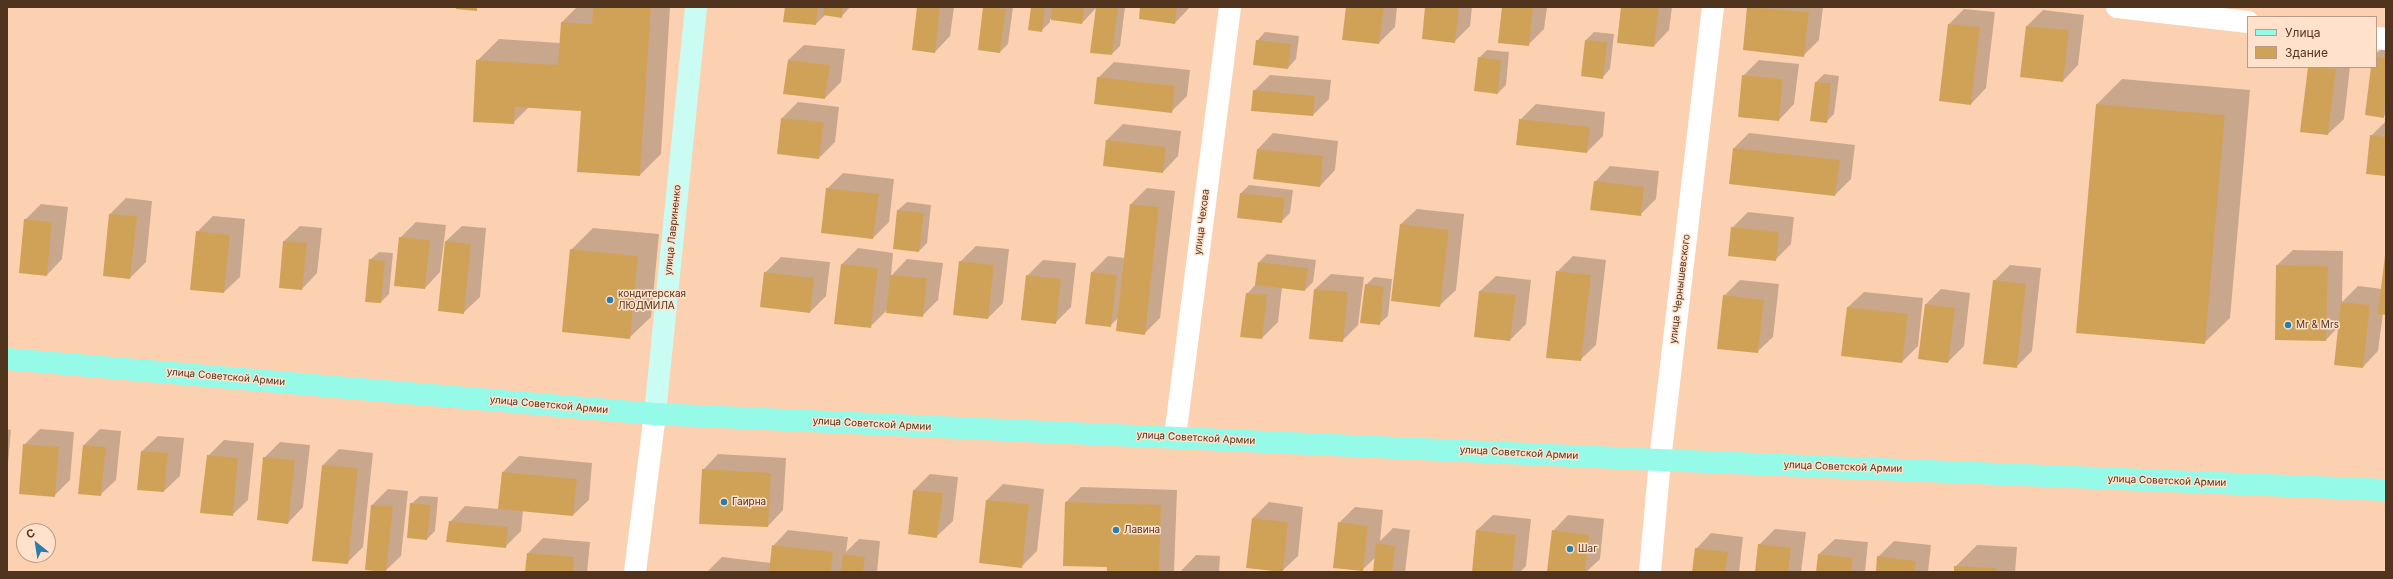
<!DOCTYPE html>
<meta charset="utf-8">
<style>
body{margin:0}
#map{position:relative;width:2393px;height:579px;overflow:hidden;background:#fcd1b1;font-family:Inter,sans-serif}
canvas{display:block}
.frame{position:absolute;inset:0;border:8px solid #51341e;pointer-events:none}
.legend{position:absolute;left:2247px;top:16px;width:130px;height:52px;box-sizing:border-box;background:#ffe1cc;border:1px solid #b99c86;margin:0;padding:5px 7px;list-style:none;font-size:12px;color:#51341e}
.legend li{display:flex;align-items:center;gap:8px;height:20px}
.legend b{width:20px;border:1px solid #b99c86}
.north{position:absolute;left:16px;top:523px;width:40px;height:40px;box-sizing:border-box;background:#ffe1cc;border:1px solid #b99c86;border-radius:50%;rotate:330deg;font-size:11px;font-weight:700;line-height:16px;text-align:center;color:#51341e}
.north::after{content:'';display:block;margin:auto;width:14px;height:18px;background:#297eae;clip-path:polygon(50% 0,100% 100%,50% 72%,0 100%)}
</style>
<div id="map">
<canvas width="2393" height="579"></canvas>
<div class="frame"></div>
<ul class="legend">
<li><b style="height:5px;background:#95fae7"></b>Улица</li>
<li><b style="height:11px;background:#d0a258"></b>Здание</li>
</ul>
<div class="north">С</div>
</div>
<script>
const ctx = document.querySelector('canvas').getContext('2d');
ctx.lineJoin = 'round';
function fillPath(path, color) {
  ctx.fillStyle = color;
  ctx.fill(path, 'evenodd');
}
function trace(path, color, width, dash) {
  ctx.strokeStyle = color;
  ctx.lineWidth = width;
  ctx.lineCap = dash ? 'butt' : 'round';
  ctx.setLineDash(dash || []);
  ctx.stroke(path);
}
function write(font, color, halo, rows, align = 'center') {
  ctx.font = font + ' Inter,sans-serif';
  ctx.lineWidth = 3;
  ctx.setLineDash([]);
  ctx.textBaseline = 'middle';
  ctx.strokeStyle = halo;
  ctx.fillStyle = color;
  for (const [text, x, y, turn = 0] of rows) {
    ctx.save();
    ctx.translate(x, y);
    ctx.rotate((+turn || 0) * Math.PI / 180);
    ctx.textAlign = isNaN(turn) ? turn : align;
    if (halo) ctx.strokeText(text, 0, 0);
    ctx.fillText(text, 0, 0);
    ctx.restore();
  }
}
fillPath(new Path2D(`
 M 577,7 L 670,7 L 661,154 L 640,175 L 582,110 L 529,107 L 513,123 L 477,61 L 499,39 L 560,43 L 562,22 Z
 M 786,7 L 850,7 L 841,17 L 825,15 L 816,24 Z
 M 918,7 L 954,7 L 950,36 L 935,52 Z
 M 984,7 L 1013,7 L 1008,44 L 1000,52 L 979,50 Z
 M 1032,7 L 1125,7 L 1120,46 L 1112,54 L 1096,8 L 1082,23 L 1050,19 L 1050,22 L 1041,31 Z
 M 1141,7 L 1190,7 L 1175,23 Z
 M 1347,7 L 1397,7 L 1395,27 L 1379,43 Z
 M 1426,7 L 1472,7 L 1470,26 L 1454,42 Z
 M 1503,7 L 1547,7 L 1544,29 L 1528,45 Z
 M 1622,7 L 1672,7 L 1669,30 L 1654,46 Z
 M 1748,7 L 1823,7 L 1819,40 L 1804,55 L 1744,49 Z
 M 1964,9 L 1995,12 L 1986,88 L 1971,104 L 1949,24 Z
 M 2043,10 L 2084,15 L 2078,65 L 2063,81 L 2027,26 Z
 M 1265,32 L 1299,36 L 1296,59 L 1288,68 L 1257,41 Z
 M 1594,32 L 1614,34 L 1610,69 L 1602,78 L 1586,40 Z
 M 804,45 L 845,49 L 841,82 L 825,98 L 788,60 Z
 M 2381,49 L 2386,50 L 2386,114 L 2383,117 L 2372,67 L 2376,67 L 2376,54 Z
 M 1487,50 L 1509,52 L 1506,85 L 1498,93 L 1479,58 Z
 M 1759,60 L 1799,64 L 1794,104 L 1779,120 L 1743,76 Z
 M 1114,62 L 1190,70 L 1187,96 L 1171,112 L 1098,78 Z
 M 2309,67 L 2350,67 L 2344,119 L 2328,134 L 2302,131 Z
 M 1824,74 L 1839,76 L 1834,114 L 1826,122 L 1816,82 Z
 M 1270,75 L 1331,80 L 1329,99 L 1313,115 L 1254,91 Z
 M 2122,79 L 2250,90 L 2230,318 L 2204,343 L 2097,104 Z
 M 798,102 L 839,107 L 835,142 L 819,158 L 782,118 Z
 M 1536,104 L 1605,112 L 1603,136 L 1587,152 L 1520,120 Z
 M 2386,121 L 2386,175 L 2371,136 Z
 M 1123,124 L 1181,131 L 1178,156 L 1163,172 L 1107,140 Z
 M 1273,133 L 1338,141 L 1335,170 L 1320,186 L 1258,149 Z
 M 1749,133 L 1855,145 L 1851,179 L 1835,195 L 1734,148 Z
 M 1610,166 L 1659,171 L 1656,199 L 1640,215 L 1595,182 Z
 M 843,173 L 894,179 L 889,222 L 873,238 L 827,189 Z
 M 1249,185 L 1293,190 L 1290,213 L 1282,221 L 1238,217 L 1241,193 Z
 M 1147,188 L 1175,191 L 1160,318 L 1144,334 L 1118,318 L 1110,326 L 1086,323 L 1092,272 L 1108,256 L 1125,258 L 1131,204 Z
 M 126,198 L 152,201 L 146,262 L 130,278 L 110,214 Z
 M 907,202 L 931,205 L 927,243 L 919,251 L 898,210 Z
 M 41,204 L 68,207 L 62,259 L 47,275 L 25,220 Z
 M 1417,209 L 1464,214 L 1456,290 L 1440,305 L 1401,224 Z
 M 1748,212 L 1794,217 L 1791,244 L 1775,260 L 1732,228 Z
 M 213,216 L 245,219 L 240,277 L 224,292 L 197,232 Z
 M 416,222 L 446,225 L 440,272 L 425,288 L 400,238 Z
 M 300,226 L 322,228 L 317,273 L 302,289 L 284,241 Z
 M 462,226 L 486,228 L 480,297 L 464,312 L 446,241 Z
 M 593,228 L 659,234 L 651,317 L 629,338 L 571,250 Z
 M 976,246 L 1009,249 L 1003,303 L 988,318 L 960,262 Z
 M 858,248 L 893,253 L 891,276 L 907,259 L 943,263 L 938,300 L 922,316 L 887,310 L 871,326 L 836,323 L 842,264 Z
 M 2293,250 L 2343,251 L 2342,302 L 2358,286 L 2382,289 L 2386,255 L 2386,314 L 2383,313 L 2378,351 L 2363,367 L 2339,326 L 2326,340 L 2277,265 Z
 M 379,252 L 393,253 L 389,294 L 381,302 L 370,260 Z
 M 1267,254 L 1316,260 L 1313,282 L 1305,290 L 1282,287 L 1278,322 L 1262,338 L 1247,294 L 1256,284 L 1259,262 Z
 M 1573,256 L 1606,260 L 1596,345 L 1580,360 L 1557,272 Z
 M 781,257 L 830,262 L 826,296 L 810,312 L 765,273 Z
 M 1043,260 L 1076,263 L 1071,307 L 1055,323 L 1027,276 Z
 M 2010,265 L 2041,268 L 2032,351 L 2016,367 L 1994,281 Z
 M 1331,274 L 1364,277 L 1358,325 L 1342,341 L 1315,289 Z
 M 1496,276 L 1531,280 L 1526,324 L 1510,340 L 1480,291 Z
 M 1374,277 L 1392,279 L 1388,316 L 1379,324 L 1366,285 Z
 M 1740,280 L 1779,284 L 1773,337 L 1757,352 L 1724,296 Z
 M 1941,289 L 1970,293 L 1964,346 L 1948,362 L 1925,305 Z
 M 1864,292 L 1923,298 L 1918,346 L 1902,362 L 1848,307 Z
 M 7,429 L 11,430 L 7,474 Z
 M 40,429 L 74,432 L 70,480 L 54,496 L 24,445 Z
 M 100,429 L 121,431 L 116,480 L 100,495 L 79,493 L 84,445 Z
 M 158,436 L 184,438 L 180,476 L 164,491 L 142,451 Z
 M 224,440 L 254,443 L 248,500 L 232,515 L 208,456 Z
 M 280,442 L 310,445 L 303,507 L 288,523 L 264,458 Z
 M 339,449 L 373,453 L 363,547 L 347,563 L 323,465 Z
 M 718,454 L 786,458 L 783,510 L 768,526 L 703,470 Z
 M 519,456 L 592,463 L 589,500 L 573,515 L 523,510 L 521,531 L 505,547 L 450,522 L 465,506 L 499,509 L 503,472 Z
 M 930,474 L 958,477 L 953,521 L 937,536 L 914,490 Z
 M 1003,484 L 1044,489 L 1037,551 L 1021,567 L 980,562 L 987,500 Z
 M 1081,487 L 1177,490 L 1174,572 L 1108,572 L 1108,566 L 1066,502 Z
 M 388,489 L 408,491 L 401,556 L 385,571 L 366,569 L 372,505 Z
 M 420,496 L 438,497 L 435,531 L 427,539 L 411,504 Z
 M 1269,502 L 1303,507 L 1298,556 L 1282,571 L 1253,518 Z
 M 1355,507 L 1383,510 L 1380,541 L 1393,528 L 1410,530 L 1405,572 L 1374,572 L 1376,557 L 1362,570 L 1339,523 Z
 M 1493,515 L 1531,519 L 1526,566 L 1520,572 L 1473,572 L 1477,530 Z
 M 1568,515 L 1604,519 L 1600,559 L 1586,572 L 1548,570 L 1553,531 Z
 M 1775,529 L 1806,532 L 1801,572 L 1756,572 L 1759,545 Z
 M 788,530 L 848,537 L 846,552 L 859,539 L 880,541 L 877,572 L 707,572 L 722,557 L 771,563 L 773,546 Z
 M 1711,533 L 1743,537 L 1739,572 L 1693,572 L 1696,549 Z
 M 543,538 L 590,542 L 587,572 L 526,572 L 528,553 Z
 M 1835,539 L 1868,542 L 1865,572 L 1817,572 L 1819,554 Z
 M 1894,541 L 1931,545 L 1928,572 L 1877,572 L 1878,557 Z
 M 1977,545 L 2017,547 L 2015,572 L 1955,572 L 1955,567 Z
 M 1196,555 L 1220,556 L 1219,572 L 1180,572 Z`), '#0003');
fillPath(new Path2D(`
 M 456,7 L 477,7 L 477,11 L 456,9 Z
 M 593,7 L 651,7 L 640,176 L 577,172 L 581,111 L 515,107 L 514,124 L 473,122 L 476,60 L 558,65 L 561,22 L 592,24 Z
 M 785,7 L 818,7 L 816,25 L 783,22 Z
 M 824,7 L 843,7 L 842,18 L 823,15 Z
 M 917,7 L 940,7 L 935,53 L 912,50 Z
 M 983,7 L 1006,9 L 1000,53 L 978,50 Z
 M 1031,7 L 1045,7 L 1042,32 L 1028,30 Z
 M 1052,7 L 1084,7 L 1082,24 L 1051,20 Z
 M 1096,7 L 1118,7 L 1112,55 L 1090,53 Z
 M 1140,7 L 1177,7 L 1175,24 L 1139,19 Z
 M 1346,7 L 1384,7 L 1379,44 L 1342,40 Z
 M 1425,7 L 1459,7 L 1455,43 L 1422,39 Z
 M 1502,7 L 1533,7 L 1529,46 L 1498,43 Z
 M 1621,7 L 1659,7 L 1654,47 L 1617,43 Z
 M 1747,7 L 1809,12 L 1804,57 L 1743,50 Z
 M 1948,24 L 1980,27 L 1971,105 L 1939,101 Z
 M 2026,26 L 2069,30 L 2063,82 L 2020,77 Z
 M 1256,40 L 1291,44 L 1288,69 L 1253,65 Z
 M 1585,40 L 1607,42 L 1603,79 L 1581,76 Z
 M 1478,57 L 1501,60 L 1498,94 L 1474,91 Z
 M 2376,57 L 2386,58 L 2384,118 L 2365,115 L 2371,67 L 2376,67 Z
 M 788,60 L 830,65 L 825,99 L 783,94 Z
 M 2308,67 L 2336,69 L 2328,135 L 2300,132 Z
 M 1742,75 L 1783,79 L 1779,121 L 1738,117 Z
 M 1097,77 L 1175,86 L 1172,113 L 1094,104 Z
 M 1815,82 L 1831,83 L 1827,123 L 1810,121 Z
 M 1253,90 L 1315,96 L 1313,116 L 1251,111 Z
 M 2096,104 L 2225,115 L 2205,344 L 2076,333 Z
 M 781,118 L 824,122 L 819,159 L 777,154 Z
 M 1519,119 L 1590,127 L 1587,153 L 1516,145 Z
 M 2370,135 L 2386,137 L 2386,176 L 2366,174 Z
 M 1106,140 L 1166,147 L 1163,173 L 1103,166 Z
 M 1733,148 L 1840,160 L 1835,196 L 1729,184 Z
 M 1257,149 L 1323,156 L 1320,187 L 1253,179 Z
 M 1594,181 L 1644,187 L 1641,216 L 1590,210 Z
 M 826,188 L 879,194 L 873,239 L 821,233 Z
 M 1240,193 L 1285,198 L 1282,223 L 1237,218 Z
 M 1130,204 L 1159,207 L 1145,335 L 1116,331 Z
 M 897,210 L 924,213 L 919,252 L 893,249 Z
 M 109,214 L 137,216 L 130,279 L 103,276 Z
 M 24,219 L 52,222 L 47,276 L 19,273 Z
 M 1400,224 L 1449,230 L 1440,307 L 1391,301 Z
 M 1731,227 L 1779,232 L 1776,261 L 1728,256 Z
 M 196,231 L 230,235 L 224,293 L 190,290 Z
 M 399,237 L 430,240 L 425,289 L 394,286 Z
 M 283,241 L 307,243 L 302,290 L 279,288 Z
 M 445,241 L 471,244 L 464,314 L 438,311 Z
 M 570,249 L 638,256 L 630,339 L 562,332 Z
 M 2385,255 L 2386,255 L 2386,315 L 2378,314 Z
 M 369,259 L 385,261 L 381,303 L 365,302 Z
 M 959,261 L 994,265 L 988,319 L 953,315 Z
 M 1258,262 L 1308,268 L 1305,291 L 1255,285 Z
 M 841,264 L 878,268 L 871,328 L 834,324 Z
 M 2276,265 L 2328,266 L 2326,341 L 2275,340 Z
 M 1556,271 L 1591,275 L 1581,361 L 1546,358 Z
 M 764,272 L 814,278 L 810,313 L 760,307 Z
 M 1091,272 L 1117,275 L 1111,327 L 1085,324 Z
 M 890,275 L 927,278 L 923,317 L 886,313 Z
 M 1026,275 L 1061,279 L 1056,324 L 1021,320 Z
 M 1993,280 L 2026,284 L 2017,368 L 1983,364 Z
 M 1365,284 L 1384,287 L 1380,325 L 1360,323 Z
 M 1314,289 L 1348,292 L 1343,342 L 1309,339 Z
 M 1479,291 L 1516,295 L 1510,341 L 1474,337 Z
 M 1246,293 L 1267,295 L 1262,339 L 1240,337 Z
 M 1723,295 L 1764,300 L 1758,353 L 1717,349 Z
 M 2341,302 L 2370,305 L 2363,368 L 2334,365 Z
 M 1925,304 L 1955,308 L 1948,363 L 1918,359 Z
 M 1847,307 L 1908,314 L 1902,363 L 1841,356 Z
 M 23,444 L 59,447 L 55,497 L 19,494 Z
 M 83,445 L 106,447 L 101,496 L 78,494 Z
 M 141,451 L 168,453 L 164,492 L 137,490 Z
 M 207,455 L 238,458 L 233,516 L 200,513 Z
 M 263,457 L 295,460 L 288,524 L 257,520 Z
 M 322,465 L 358,468 L 348,564 L 312,561 Z
 M 702,469 L 771,473 L 768,527 L 699,524 Z
 M 502,472 L 577,479 L 573,516 L 498,509 Z
 M 913,490 L 943,493 L 937,538 L 908,534 Z
 M 986,500 L 1029,504 L 1022,568 L 979,563 Z
 M 1065,502 L 1161,505 L 1159,572 L 1107,572 L 1107,567 L 1063,566 Z
 M 410,503 L 431,505 L 427,540 L 407,538 Z
 M 371,505 L 393,506 L 386,572 L 365,570 Z
 M 1252,518 L 1288,522 L 1283,572 L 1246,568 Z
 M 449,521 L 508,527 L 506,548 L 446,542 Z
 M 1338,522 L 1368,526 L 1363,571 L 1333,568 Z
 M 1476,530 L 1516,535 L 1512,572 L 1472,572 Z
 M 1552,530 L 1589,535 L 1585,572 L 1547,571 Z
 M 1376,543 L 1395,546 L 1392,572 L 1373,572 Z
 M 1758,544 L 1791,548 L 1788,572 L 1755,572 Z
 M 772,545 L 833,552 L 831,572 L 769,572 Z
 M 1695,548 L 1728,552 L 1725,572 L 1692,572 Z
 M 527,553 L 574,557 L 573,572 L 525,572 Z
 M 843,554 L 865,557 L 863,572 L 841,572 Z
 M 1818,554 L 1853,558 L 1851,572 L 1816,572 Z
 M 1877,556 L 1916,561 L 1914,572 L 1876,572 Z
 M 1954,566 L 1996,568 L 1996,572 L 1954,572 Z`), '#d0a258');
trace(new Path2D(`
 M 2117,7 L 2248,22
 M 2376,38 L 2386,39
 M 1175,437 L 1230,7
 M 635,572 L 655,414
 M 1650,572 L 1660,460 L 1713,7`), '#fff', 22);
trace(new Path2D(`
 M 655,414 L 696,7`), '#cafcf3', 22);
trace(new Path2D(`
 M 7,359 L 655,414 L 1660,460 L 2386,490`), '#95fae7', 22);
for (const [x, y, r, color] of [
 [610,300,4,"#297eae"],
 [2288,325,4,"#297eae"],
 [724,502,4,"#297eae"],
 [1116,530,4,"#297eae"],
 [1570,549,4,"#297eae"]
]) {
  const dot = new Path2D();
  dot.arc(x, y, r, 0, 2 * Math.PI);
  ctx.fillStyle = color;
  ctx.fill(dot);
  trace(dot, '#ffe1cc', 1.5);
}
write('10px', '#51341e', '#ffe1cc', [
 ["улица Чехова",1202,222,-83],
 ["улица Лавриненко",673,230,-84],
 ["улица Чернышевского",1680,289,-83],
 ["улица Советской Армии",226,377,5],
 ["улица Советской Армии",549,405,5],
 ["улица Советской Армии",872,424,3],
 ["улица Советской Армии",1196,438,3],
 ["улица Советской Армии",1519,453,3],
 ["улица Советской Армии",1843,467,2],
 ["улица Советской Армии",2167,481,2]
]);
write('10px', '#51341e', '#ffe1cc', [
 ["кондитерская",618,294],
 ["ЛЮДМИЛА",618,306],
 ["Mr & Mrs",2296,325],
 ["Гаирна",732,502],
 ["Лавина",1124,530],
 ["Шаг",1578,549]
], 'left');
</script>
